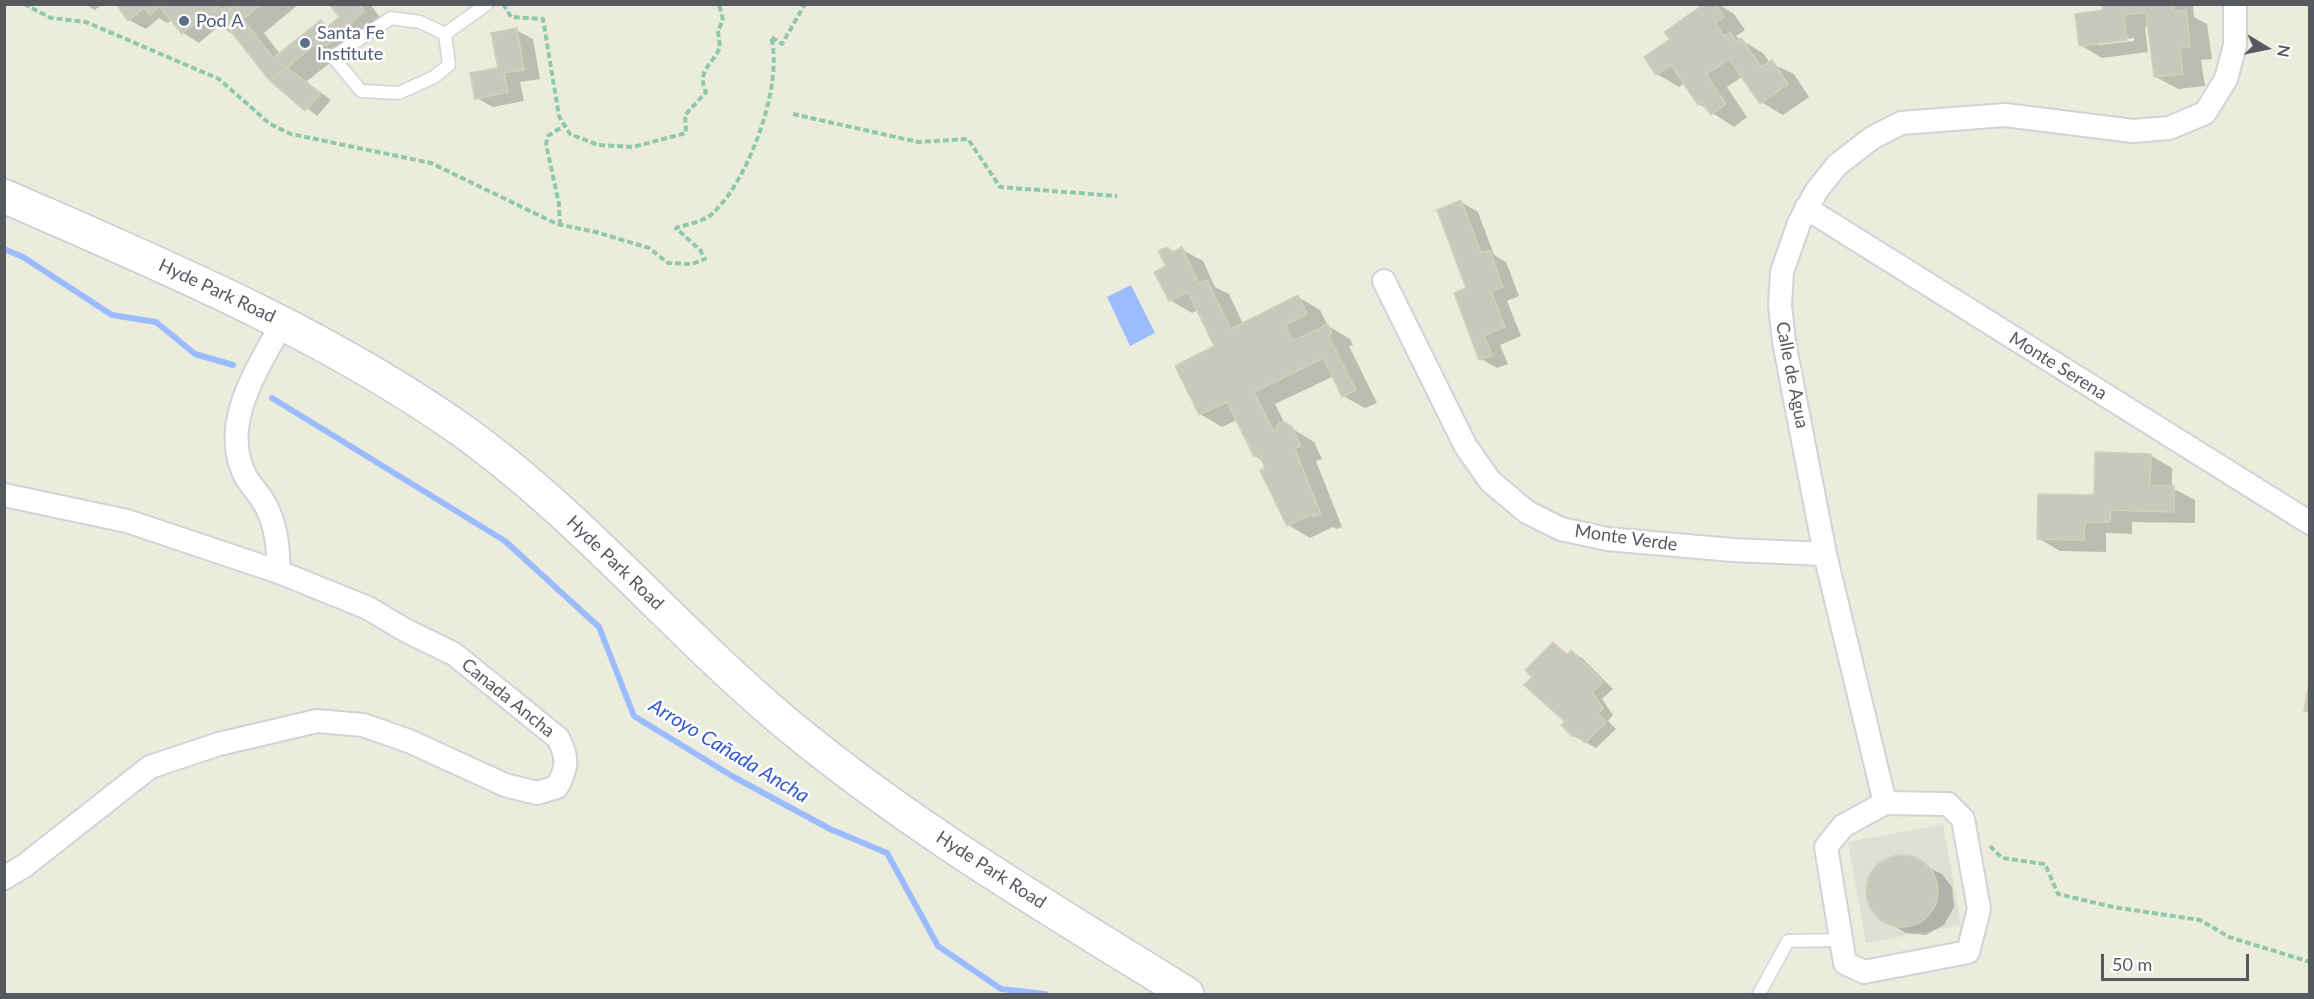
<!DOCTYPE html>
<meta charset="utf-8">
<style>
body{margin:0}
#map{position:relative;width:2314px;height:999px;overflow:hidden;background:#ececdd;font-family:Lato,sans-serif}
canvas{display:block}
.frame{position:absolute;inset:0;border:6px solid #575961;pointer-events:none}
.north{position:absolute;left:2236px;top:18px;width:60px;height:60px;-webkit-text-stroke:4px #fff;paint-order:stroke;rotate:100deg;font-size:16px;font-weight:700;line-height:24px;text-align:center;color:#575961}
.north::after{content:'';display:block;margin:auto;width:21px;height:27px;background:#575961;clip-path:polygon(50% 0,100% 100%,50% 72%,0 100%)}
.scale{position:absolute;left:2101px;top:954px;width:148px;height:27px;box-sizing:border-box;border:3px solid #575961;border-top:0;padding-left:8px;font-size:18px;line-height:21px;white-space:nowrap;color:#575961;-webkit-text-stroke:4px #fff;paint-order:stroke}
</style>
<div id="map">
<canvas width="2314" height="999"></canvas>
<div class="frame"></div>
<div class="north">N</div>
<div class="scale">50 m</div>
</div>
<script>
const ctx = document.querySelector('canvas').getContext('2d');
ctx.lineJoin = 'round';
function fillPath(path, color) {
  ctx.fillStyle = color;
  ctx.fill(path, 'evenodd');
}
function trace(path, color, width, dash) {
  ctx.strokeStyle = color;
  ctx.lineWidth = width;
  ctx.lineCap = dash ? 'butt' : 'round';
  ctx.setLineDash(dash || []);
  ctx.stroke(path);
}
function write(font, color, halo, rows, align = 'center') {
  ctx.font = font + ' Lato,sans-serif';
  ctx.lineWidth = 5;
  ctx.setLineDash([]);
  ctx.textBaseline = 'middle';
  ctx.strokeStyle = halo;
  ctx.fillStyle = color;
  for (const [text, x, y, turn = 0] of rows) {
    ctx.save();
    ctx.translate(x, y);
    ctx.rotate((+turn || 0) * Math.PI / 180);
    ctx.textAlign = isNaN(turn) ? turn : align;
    if (halo) ctx.strokeText(text, 0, 0);
    ctx.fillText(text, 0, 0);
    ctx.restore();
  }
}
fillPath(new Path2D(`
 M 1943,824 L 1961,925 L 1866,943 L 1848,842 Z`), '#dfdfd6');
fillPath(new Path2D(`
 M 1131,285 L 1155,333 L 1130,346 L 1107,297 Z`), '#9bbcff');
fillPath(new Path2D(`
 M 85,4 L 102,4 L 95,10 Z
 M 117,4 L 299,4 L 264,33 L 280,54 L 321,22 L 330,27 L 341,18 L 331,4 L 370,4 L 385,24 L 349,57 L 342,53 L 306,82 L 331,100 L 317,116 L 272,80 L 233,31 L 231,33 L 219,26 L 199,43 L 183,33 L 172,20 L 167,23 L 159,18 L 146,29 L 129,20 Z
 M 1707,4 L 1718,4 L 1734,14 L 1745,30 L 1736,36 L 1738,38 L 1763,53 L 1770,63 L 1794,74 L 1809,97 L 1783,115 L 1761,102 L 1743,76 L 1727,87 L 1747,117 L 1734,127 L 1699,104 L 1685,83 L 1679,87 L 1657,74 L 1672,40 Z
 M 2103,4 L 2193,4 L 2194,17 L 2207,24 L 2212,59 L 2201,60 L 2205,86 L 2178,89 L 2156,77 L 2150,26 L 2145,27 L 2148,52 L 2102,58 L 2080,45 L 2104,12 ZM 2134,38 L 2134,41 L 2098,45 L 2098,42 Z
 M 516,30 L 533,39 L 540,79 L 520,82 L 524,101 L 493,107 L 477,98 L 500,69 Z
 M 1461,202 L 1478,212 L 1494,255 L 1506,262 L 1519,296 L 1507,301 L 1521,336 L 1500,345 L 1508,364 L 1497,368 L 1481,359 L 1468,289 Z
 M 1168,248 L 1175,252 L 1181,249 L 1203,261 L 1215,287 L 1229,294 L 1243,324 L 1298,297 L 1320,310 L 1328,326 L 1350,339 L 1353,345 L 1349,346 L 1377,403 L 1365,408 L 1343,396 L 1334,376 L 1275,404 L 1285,424 L 1314,442 L 1322,459 L 1316,461 L 1342,527 L 1337,529 L 1333,527 L 1310,538 L 1288,525 L 1263,461 L 1255,456 L 1237,420 L 1222,427 L 1200,414 L 1216,347 L 1198,310 L 1192,313 L 1170,300 Z
 M 2150,455 L 2172,468 L 2172,488 L 2195,500 L 2195,523 L 2132,522 L 2132,534 L 2106,533 L 2106,552 L 2060,551 L 2038,538 Z
 M 1553,643 L 1569,655 L 1572,652 L 1582,658 L 1613,689 L 1602,699 L 1613,715 L 1608,721 L 1616,729 L 1596,748 L 1574,736 L 1564,725 L 1567,722 L 1534,677 Z
 M 1903,856 L 1942,874 L 1952,887 L 1954,907 L 1944,925 L 1926,935 L 1906,933 L 1879,917 L 1873,909 L 1867,888 L 1875,869 L 1883,862 Z`), '#0003');
trace(new Path2D(`
 M 4,249 L 23,257 L 112,315 L 156,322 L 195,354 L 233,365
 M 272,398 L 505,541 L 599,627 L 634,716 L 732,776 L 830,829 L 887,853 L 938,946 L 1001,989 L 1045,994`), '#9bbcff', 6);
const building = new Path2D(`
 M 116,4 L 163,4 L 150,15 L 144,8 L 128,21 Z
 M 163,4 L 217,4 L 225,15 L 213,24 L 205,15 L 182,34 L 160,7 Z
 M 236,4 L 261,4 L 243,19 L 273,58 L 321,20 L 327,27 L 339,17 L 329,4 L 359,4 L 364,11 L 326,46 L 321,40 L 270,81 L 221,19 L 225,15 L 222,10 L 227,5 L 230,9 Z
 M 1704,4 L 1715,4 L 1724,17 L 1715,23 L 1724,36 L 1730,32 L 1736,42 L 1741,38 L 1761,67 L 1772,60 L 1788,84 L 1760,104 L 1729,59 L 1706,74 L 1726,104 L 1711,115 L 1702,102 L 1698,105 L 1671,65 L 1656,75 L 1644,57 L 1670,39 L 1664,32 Z
 M 2102,4 L 2173,4 L 2174,12 L 2186,10 L 2190,47 L 2180,48 L 2183,74 L 2154,77 L 2146,12 L 2124,15 L 2127,40 L 2079,46 L 2075,14 L 2103,10 Z
 M 517,28 L 524,70 L 504,73 L 508,92 L 475,99 L 470,73 L 498,68 L 491,33 Z
 M 287,68 L 321,93 L 305,111 L 270,81 Z
 M 1461,200 L 1481,252 L 1490,251 L 1503,287 L 1491,291 L 1505,327 L 1484,335 L 1492,355 L 1479,360 L 1454,293 L 1466,288 L 1437,210 Z
 M 1168,247 L 1171,253 L 1182,247 L 1199,284 L 1207,280 L 1231,329 L 1298,295 L 1307,314 L 1285,325 L 1293,341 L 1328,324 L 1332,333 L 1328,334 L 1356,390 L 1342,397 L 1323,358 L 1254,392 L 1274,432 L 1279,423 L 1284,422 L 1292,427 L 1301,446 L 1295,449 L 1321,514 L 1314,517 L 1312,514 L 1287,526 L 1260,471 L 1265,468 L 1259,454 L 1254,457 L 1227,402 L 1199,415 L 1175,366 L 1214,346 L 1188,292 L 1169,301 L 1154,272 L 1166,266 L 1158,251 Z
 M 2095,452 L 2151,454 L 2150,486 L 2174,486 L 2174,512 L 2111,510 L 2110,522 L 2085,522 L 2084,540 L 2037,539 L 2038,494 L 2094,495 Z
 M 1553,642 L 1567,655 L 1571,650 L 1603,682 L 1592,692 L 1603,708 L 1598,714 L 1606,722 L 1585,743 L 1576,734 L 1573,737 L 1561,725 L 1565,722 L 1524,685 L 1532,677 L 1525,670 Z
 M 2310,677 L 2310,712 L 2304,711 Z
 M1866 891a36 36 0 1 1 72 0a36 36 0 1 1-72 0Z`);
fillPath(building, '#c9c8bd');
trace(building, '#d1d0bb', 1.5);
const lane = new Path2D(`
 M 391,18 L 420,22 L 445,34 L 449,65 L 434,77 L 399,93 L 361,91 L 333,57 Z
 M 445,34 L 487,4
 M 1759,994 L 1788,941 L 1841,940`);
const street = new Path2D(`
 M 1806,208 L 2310,523
 M 1384,281 L 1465,445 L 1490,481 L 1527,512 L 1561,529 L 1607,539 L 1733,550 L 1825,554
 M 4,495 L 127,521 L 279,572 L 368,608 L 405,630 L 454,654 L 558,738 C 568,757 568,767 557,787 L 537,793 L 505,785 L 409,741 L 363,725 L 317,721 L 219,744 L 150,767 L 24,866 L 4,878
 M 279,572 C 278,549 277,527 266,506 C 261,496 253,488 247,479 C 217,426 258,368 283,322
 M 1885,803 L 1825,554 L 1784,342 L 1780,305 L 1782,272 L 1799,223 L 1817,190 L 1837,165 L 1872,138 L 1901,123 L 2005,115 L 2133,131 L 2169,128 L 2205,113 L 2226,79 L 2235,45 L 2235,4
 M 1885,803 L 1948,804 L 1963,819 L 1979,909 L 1968,952 L 1864,972 L 1845,963 L 1826,847 L 1843,826 Z`);
const secondary = new Path2D(`
 M 4,196 C 161,265 319,330 460,429 C 578,513 671,626 781,719 C 907,825 1049,908 1187,994`);
trace(lane, '#d1d2da', 15);
trace(street, '#d1d2da', 26);
trace(secondary, '#c9cad4', 36);
trace(new Path2D(`
 M 24,4 L 51,18 L 86,22 L 219,79 L 270,124 L 291,134 L 431,163 L 557,224 L 596,232 L 649,248 L 668,263 L 692,264 L 705,259 L 700,250 L 676,228 C 688,224 706,221 714,212 C 749,179 784,84 771,37 L 782,44 L 805,4
 M 503,4 L 511,17 L 543,19 L 559,116 L 570,134 L 598,145 L 633,147 L 686,133 L 685,115 L 706,92 C 696,70 713,65 720,47 L 718,31 L 723,20 L 719,4
 M 793,114 L 918,142 L 968,139 L 1000,187 L 1117,196
 M 560,225 L 559,204 L 546,144 L 548,136 L 565,125
 M 1990,846 L 2002,858 L 2045,864 L 2058,894 L 2113,907 L 2200,920 L 2229,937 L 2310,962`), '#8fc9ad', 4, [6, 3]);
trace(lane, '#fff', 12);
trace(street, '#fff', 22);
trace(secondary, '#fff', 33);
for (const [x, y, r, color] of [
 [184,21,6,"#5c6f8a"],
 [305,43,6,"#5c6f8a"]
]) {
  const dot = new Path2D();
  dot.arc(x, y, r, 0, 2 * Math.PI);
  ctx.fillStyle = color;
  ctx.fill(dot);
  trace(dot, '#fff', 2);
}
write('18px', '#4e5e75', '#fff', [
 ["Pod A",196,21],
 ["Santa Fe",317,33],
 ["Institute",317,54]
], 'left');
write('18px', '#575961', '#fff', [
 ["Hyde Park Road",217,291,25],
 ["Monte Serena",2058,366,32],
 ["Calle de Agua",1792,375,79],
 ["Monte Verde",1626,538,8],
 ["Hyde Park Road",615,563,44],
 ["Canada Ancha",508,698,39],
 ["Hyde Park Road",991,870,33]
]);
write('italic 20px', '#325ace', '#fff', [
 ["Arroyo Cañada Ancha",729,751,31]
]);
</script>
